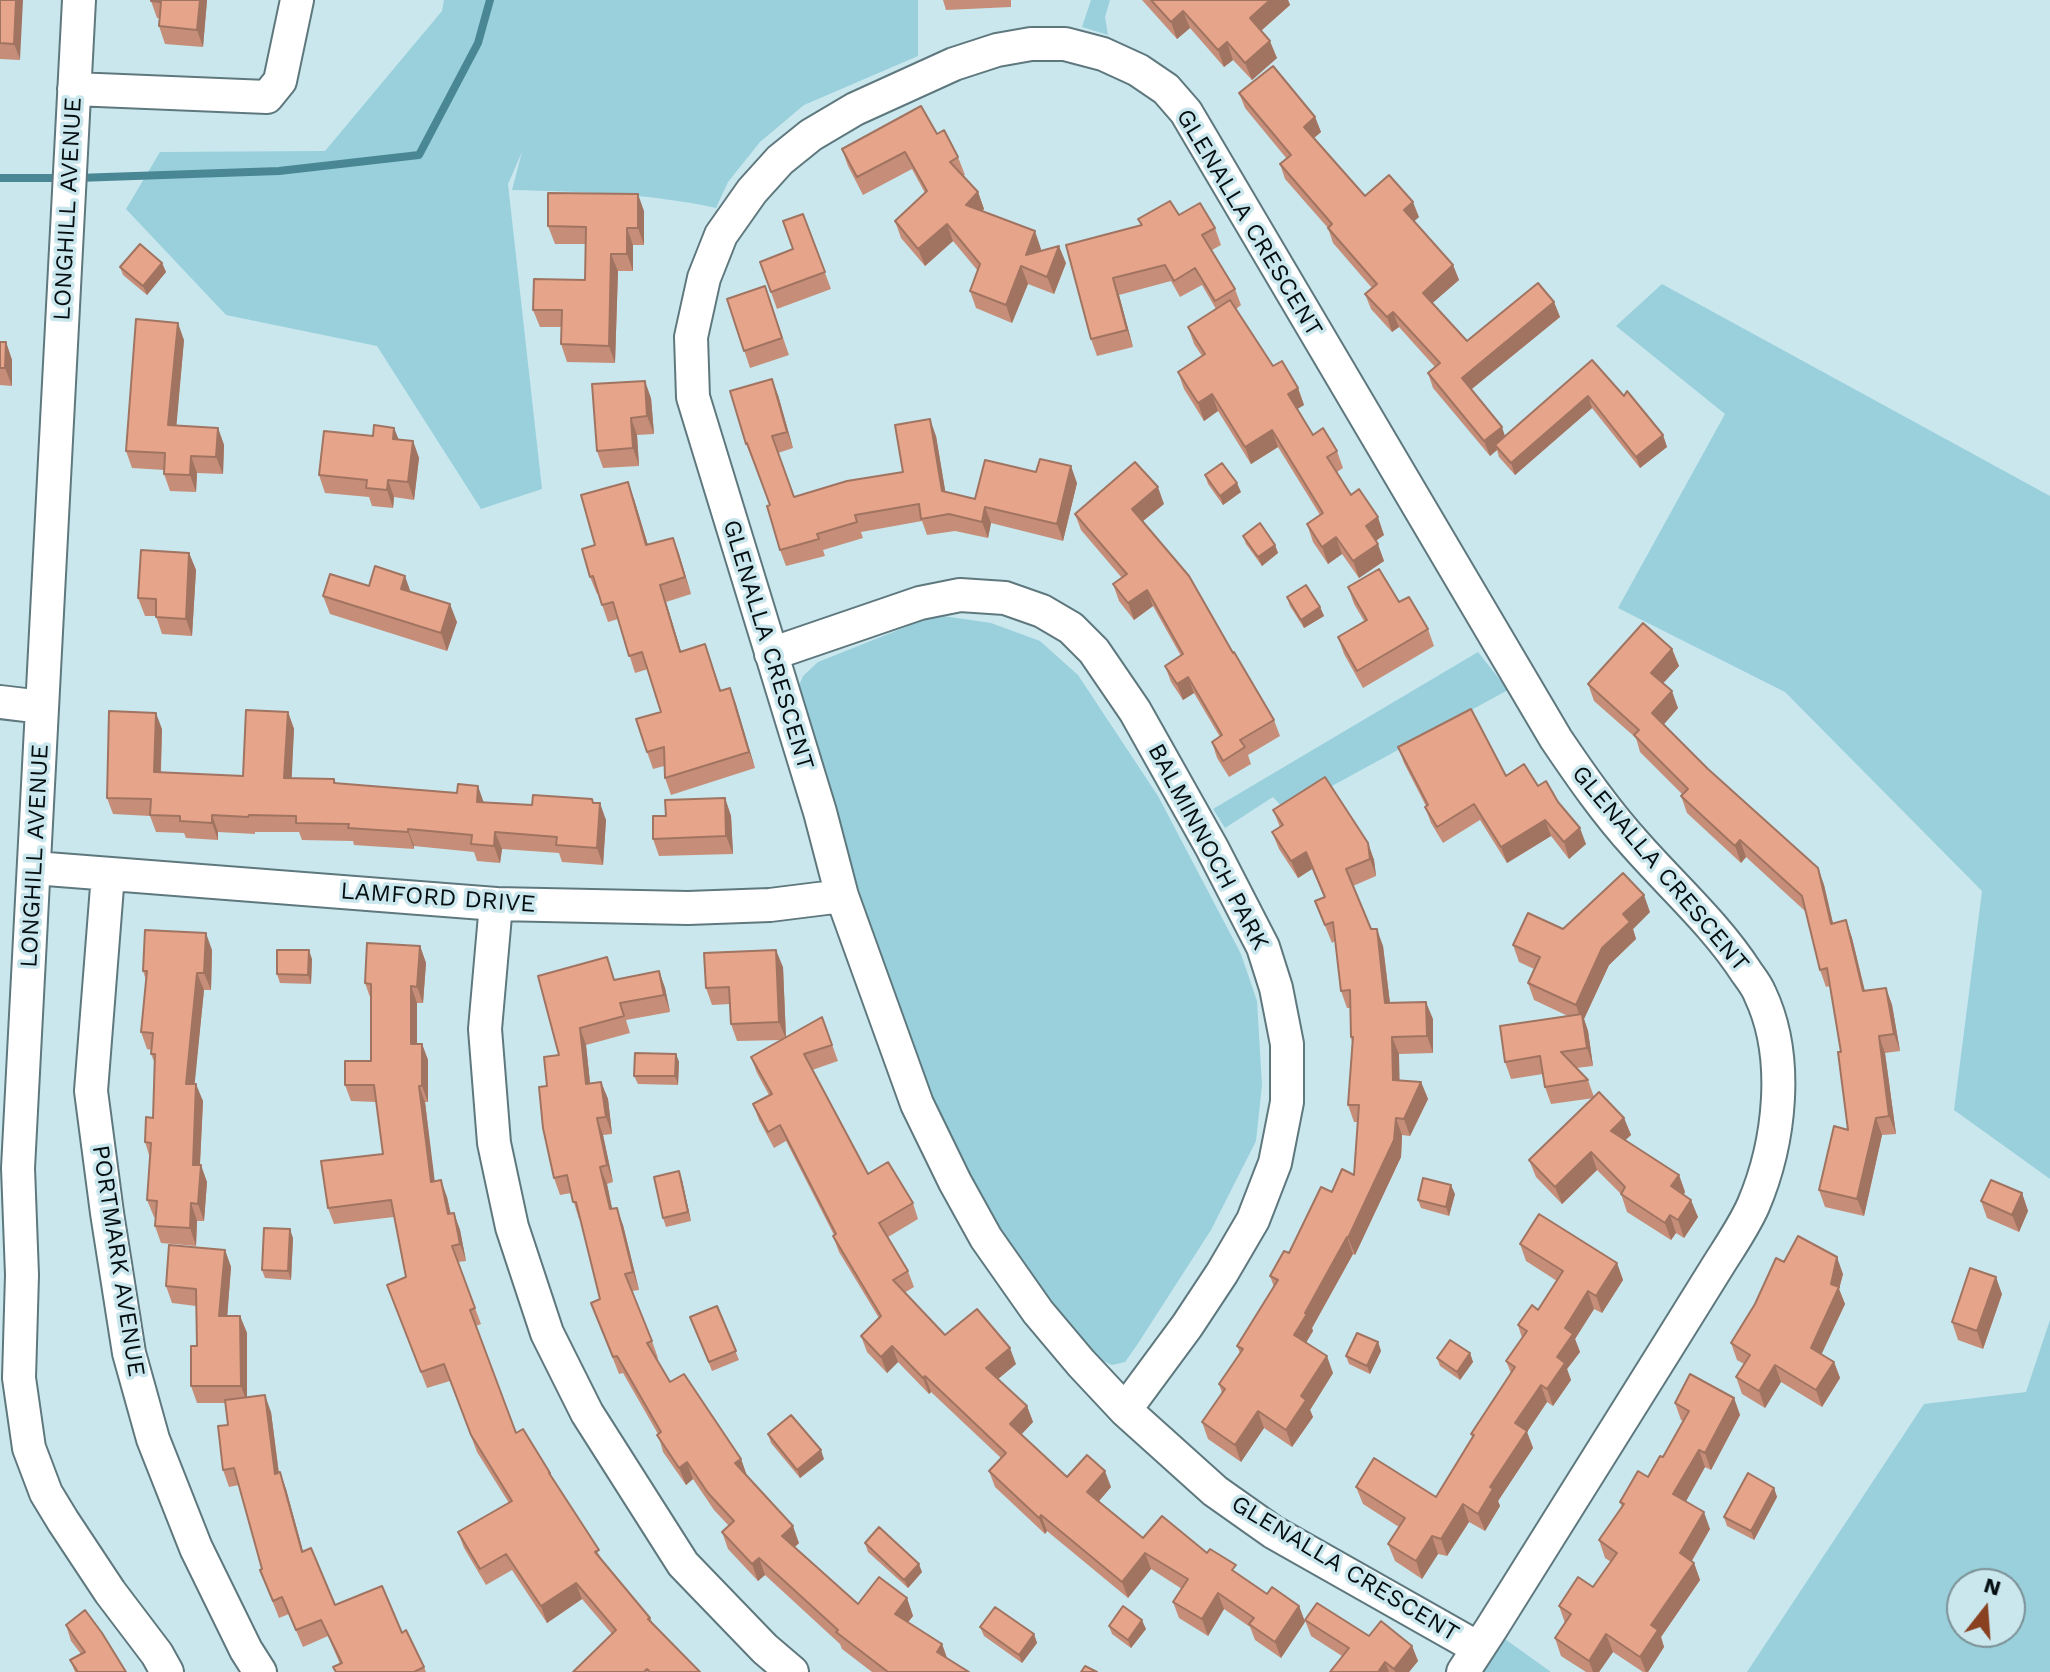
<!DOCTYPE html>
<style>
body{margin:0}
#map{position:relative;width:2050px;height:1672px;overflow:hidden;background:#cae7ee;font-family:"Work Sans",sans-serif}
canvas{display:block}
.north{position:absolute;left:1946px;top:1568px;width:80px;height:80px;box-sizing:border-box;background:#cae7ee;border:2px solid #7b9095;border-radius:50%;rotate:17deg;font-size:22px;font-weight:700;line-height:32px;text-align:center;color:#050e10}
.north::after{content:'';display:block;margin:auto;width:28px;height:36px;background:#894122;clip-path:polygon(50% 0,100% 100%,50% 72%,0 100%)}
</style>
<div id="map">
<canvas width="2050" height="1672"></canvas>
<div class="north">N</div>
</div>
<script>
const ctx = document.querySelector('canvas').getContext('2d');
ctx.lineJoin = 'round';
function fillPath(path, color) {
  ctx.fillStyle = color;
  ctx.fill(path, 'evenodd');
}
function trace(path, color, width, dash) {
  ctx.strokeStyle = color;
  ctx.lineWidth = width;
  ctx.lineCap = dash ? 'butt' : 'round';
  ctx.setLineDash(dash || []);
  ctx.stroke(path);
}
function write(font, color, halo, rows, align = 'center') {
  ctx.font = font + ' "Work Sans",sans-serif';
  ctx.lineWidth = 7;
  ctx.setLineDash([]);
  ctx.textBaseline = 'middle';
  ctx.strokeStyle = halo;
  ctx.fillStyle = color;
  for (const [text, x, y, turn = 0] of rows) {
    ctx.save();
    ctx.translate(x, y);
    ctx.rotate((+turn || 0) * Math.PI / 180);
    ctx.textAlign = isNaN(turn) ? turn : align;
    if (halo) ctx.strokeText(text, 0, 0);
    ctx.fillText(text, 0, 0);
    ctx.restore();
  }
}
fillPath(new Path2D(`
 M 444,0 L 918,0 L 918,56 L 804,105 L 760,142 L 728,182 L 716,208 C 649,193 580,192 512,190 L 522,152 L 508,184 L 542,489 L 481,509 L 377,346 L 226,315 L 126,209 L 160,152 L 325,151 L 442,11 Z
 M 1091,0 L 1110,0 L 1105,17 L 1108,35 L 1082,27 Z
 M 1662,284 L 2050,496 L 2050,1179 L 1954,1110 L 1982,891 L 1785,692 L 1618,608 L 1725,414 L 1616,326 Z
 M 936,615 L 991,623 L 1040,641 L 1078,675 L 1158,796 L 1241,954 L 1257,1001 L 1262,1085 L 1256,1141 L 1211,1230 L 1137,1345 L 1125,1362 L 1112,1365 L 1090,1355 L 1013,1277 L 949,1136 L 889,987 L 803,710 L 796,693 L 803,676 L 818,662 Z
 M 1478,652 L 1508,690 L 1286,811 L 1273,797 L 1225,828 L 1213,809 Z
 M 2050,1320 L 2050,1672 L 1747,1672 L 1924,1404 L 2026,1392 ZM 1962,1584 L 2010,1584 L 2010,1632 L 1962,1632 Z
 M 1491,1629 L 1551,1672 L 1463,1672 Z`), '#99d0dc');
trace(new Path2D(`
 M 0,178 L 63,178
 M 77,178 L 279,171 L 419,155 L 478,43 L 490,0`), '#4a8794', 8);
const minor = new Path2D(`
 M 79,0 L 18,1168 L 22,1275 L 19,1378 L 29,1448 L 46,1493 L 63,1521 L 110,1592 L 157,1654 L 167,1672
 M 74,89 L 267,97 L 280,81 L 297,0
 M 771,654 L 920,603 L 960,595 L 1005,598 L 1042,611 L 1071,628 L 1094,651 L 1135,711 L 1212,848 L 1263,947 L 1276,988 L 1287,1044 L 1287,1102 L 1275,1163 L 1253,1220 L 1222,1273 L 1187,1326 L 1125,1410
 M 0,702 L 42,707
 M 34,868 L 496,904 L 688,908 L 770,905 L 842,896
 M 108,874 L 91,1091 L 107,1213 L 129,1353 L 153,1439 L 196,1548 L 246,1650 L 260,1672
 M 496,904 L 485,1029 L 494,1143 L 512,1227 L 547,1333 L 587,1413 L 683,1564 L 765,1649 L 792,1672
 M 1463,1672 L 1491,1629 C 1550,1535 1609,1441 1668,1346 C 1685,1319 1702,1291 1719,1264 C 1731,1245 1744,1226 1753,1206 C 1780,1143 1790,1057 1760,994 C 1757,986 1752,980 1747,973 C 1716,925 1674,888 1636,845 C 1606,812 1581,776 1556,739 L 1186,112 L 1166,89 L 1138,70 L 1103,54 L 1065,44 L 1031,44 L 997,50 L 954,64 L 855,109 L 811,135 L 780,160 L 752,191 L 721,235 L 704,278 L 691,337 L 693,397 L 820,812 L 842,896 L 917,1104 L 955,1182 L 986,1238 L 1038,1312 L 1081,1363 L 1125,1410 L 1215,1491 L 1273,1532 L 1478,1648`);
trace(minor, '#5e787e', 36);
trace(minor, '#fff', 32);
fillPath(new Path2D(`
 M 0,0 L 20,60 L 0,59 Z
 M 207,0 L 203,47 L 165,44 L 159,26 L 159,18 L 157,18 L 151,1 Z
 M 943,0 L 1011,0 L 1011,7 L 946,10 Z
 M 1142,0 L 1288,0 L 1290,5 L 1261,31 L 1277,58 L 1252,80 L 1233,60 L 1224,67 L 1190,28 L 1177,39 Z
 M 1239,93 L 1315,117 L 1321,132 L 1314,138 L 1365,196 L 1419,217 L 1414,221 L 1453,265 L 1459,280 L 1432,303 L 1467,341 L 1554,302 L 1560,317 L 1471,389 L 1505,436 L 1592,360 L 1624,396 L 1663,435 L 1667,447 L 1640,468 L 1592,408 L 1515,475 L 1499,457 L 1497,450 L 1490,456 L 1433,388 L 1428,373 L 1435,367 L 1399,327 L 1392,332 L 1371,309 L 1365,294 L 1372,288 L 1333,243 L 1328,228 L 1285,179 L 1280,164 L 1287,159 L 1245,108 Z
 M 937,134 L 958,157 L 965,175 L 962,176 L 978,192 L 984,209 L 982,211 L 1041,249 L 1041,251 L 1066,263 L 1054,294 L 1028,284 L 1012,323 L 976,308 L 970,291 L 978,271 L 953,241 L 925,266 L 901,238 L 895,221 L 925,193 L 912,169 L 863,195 L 848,166 L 842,149 Z
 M 644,211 L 644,245 L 633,245 L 633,271 L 618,271 L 615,363 L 567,362 L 561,344 L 562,327 L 540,327 L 533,310 L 585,280 L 585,244 L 555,244 L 548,226 Z
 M 803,214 L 831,289 L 777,309 L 760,262 L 793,249 Z
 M 1179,215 L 1215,228 L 1221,245 L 1212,250 L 1235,289 L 1241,305 L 1236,309 L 1273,366 L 1298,388 L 1304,405 L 1297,409 L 1313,435 L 1337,451 L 1343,468 L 1337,472 L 1351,495 L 1384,535 L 1376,541 L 1384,561 L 1359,578 L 1342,554 L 1328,564 L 1313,542 L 1307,524 L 1320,515 L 1278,447 L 1251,464 L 1218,411 L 1204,421 L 1184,389 L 1178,372 L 1202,356 L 1194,344 L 1188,327 L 1216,309 L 1202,285 L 1180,297 L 1171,281 L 1119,295 L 1133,347 L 1097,356 L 1091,339 L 1066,245 L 1141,225 L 1138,219 Z
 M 162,263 L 166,272 L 147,295 L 123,275 L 120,267 Z
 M 765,286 L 789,355 L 750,368 L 727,299 Z
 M 184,340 L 176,425 L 218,428 L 224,445 L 223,474 L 197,473 L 196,492 L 170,491 L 164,474 L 164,470 L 132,468 L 126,451 Z
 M 0,342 L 6,342 L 12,360 L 12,386 L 0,385 Z
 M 778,395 L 793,448 L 778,453 L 794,497 L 903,472 L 936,436 L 945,491 L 975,499 L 1077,483 L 1063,541 L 991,523 L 988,538 L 955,531 L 927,535 L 922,521 L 861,532 L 863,538 L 823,550 L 825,556 L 786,566 L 780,550 L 770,505 L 746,444 Z
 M 651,398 L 654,434 L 637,435 L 639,466 L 603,468 L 597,451 Z
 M 394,428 L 398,439 L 413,441 L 419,458 L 414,500 L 394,497 L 393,508 L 372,506 L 369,497 L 325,493 L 319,475 L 373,436 Z
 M 1205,475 L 1241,492 L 1223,505 L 1208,484 Z
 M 634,499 L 648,545 L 673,538 L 679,554 L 691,594 L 666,602 L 681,651 L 705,644 L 721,690 L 730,688 L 755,768 L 671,795 L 665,778 L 664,766 L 653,769 L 647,752 L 661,712 L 648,669 L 635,673 L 618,619 L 608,622 L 598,593 L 597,594 L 590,577 L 595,545 Z
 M 1164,504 L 1143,521 L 1233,653 L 1274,720 L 1280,736 L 1248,755 L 1251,764 L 1229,777 L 1217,758 L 1212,742 L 1220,737 L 1194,693 L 1183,700 L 1171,682 L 1165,666 L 1181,656 L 1153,606 L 1134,620 L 1119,601 L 1113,584 L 1122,578 L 1081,530 L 1075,514 Z
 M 1243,536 L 1275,545 L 1278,553 L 1262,566 L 1246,544 Z
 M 189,553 L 196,570 L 192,636 L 162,634 L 156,616 L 145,616 L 138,598 Z
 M 369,586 L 457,622 L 447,651 L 330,614 L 323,596 Z
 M 1348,587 L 1399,602 L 1428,629 L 1434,646 L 1363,688 L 1344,654 L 1338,637 L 1364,621 L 1354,604 Z
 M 1287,597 L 1320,607 L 1324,616 L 1304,628 L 1290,606 Z
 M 1672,649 L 1679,666 L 1663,683 L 1678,708 L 1664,724 L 1708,769 L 1818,868 L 1824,885 L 1833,923 L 1846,920 L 1852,938 L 1865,991 L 1886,988 L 1892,1005 L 1900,1051 L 1885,1053 L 1896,1134 L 1882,1135 L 1864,1216 L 1825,1207 L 1819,1190 L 1848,1130 L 1841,1052 L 1830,986 L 1826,987 L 1820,970 L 1805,911 L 1746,857 L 1741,863 L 1687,813 L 1681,796 L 1682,794 L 1640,752 L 1636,738 L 1594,701 L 1588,684 Z
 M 288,712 L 294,729 L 291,778 L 334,779 L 336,783 L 484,802 L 532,805 L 592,799 L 593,803 L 606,820 L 603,865 L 562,862 L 559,853 L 502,849 L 500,863 L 477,861 L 474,852 L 414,846 L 414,849 L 354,845 L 353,841 L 302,840 L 299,832 L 255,832 L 255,834 L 218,832 L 218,840 L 186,838 L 184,833 L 156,832 L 150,816 L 113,814 L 107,798 L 162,729 L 161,773 L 243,776 Z
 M 1398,747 L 1506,776 L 1538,786 L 1558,802 L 1586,844 L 1569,859 L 1551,836 L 1507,863 L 1480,820 L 1443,843 L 1431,823 L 1425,807 L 1426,806 L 1404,763 Z
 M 725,798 L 731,816 L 733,854 L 659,856 L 653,839 L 666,816 Z
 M 1273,810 L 1368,843 L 1374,860 L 1376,876 L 1353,886 L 1371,929 L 1383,946 L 1390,1003 L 1433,1019 L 1433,1053 L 1399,1054 L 1399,1080 L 1421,1082 L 1428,1099 L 1410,1136 L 1402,1135 L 1401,1157 L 1355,1255 L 1353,1254 L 1312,1328 L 1313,1331 L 1306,1343 L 1333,1373 L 1310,1410 L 1313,1417 L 1292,1447 L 1264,1428 L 1241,1462 L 1208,1439 L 1202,1422 L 1222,1393 L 1219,1384 L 1240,1353 L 1237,1346 L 1274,1287 L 1270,1276 L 1289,1253 L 1332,1192 L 1354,1175 L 1358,1122 L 1354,1122 L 1348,1105 L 1352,1043 L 1351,1037 L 1350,1008 L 1347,1008 L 1341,991 L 1335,941 L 1332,943 L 1315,901 L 1324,897 L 1312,869 L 1298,878 L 1279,849 L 1272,832 L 1280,827 Z
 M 1650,912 L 1633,929 L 1636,939 L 1609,965 L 1584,1019 L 1588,1031 L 1593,1066 L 1576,1068 L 1588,1080 L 1594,1097 L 1624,1118 L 1631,1135 L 1625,1140 L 1679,1175 L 1685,1192 L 1684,1194 L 1698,1217 L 1684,1238 L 1676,1233 L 1671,1240 L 1627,1212 L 1621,1194 L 1597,1170 L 1562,1204 L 1536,1177 L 1529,1160 L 1594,1098 L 1551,1104 L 1545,1087 L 1543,1074 L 1511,1079 L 1505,1062 L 1568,1016 L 1534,1000 L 1528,983 L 1534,969 L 1519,962 L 1513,945 L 1563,929 Z
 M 420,946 L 426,963 L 423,1003 L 417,1003 L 417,1044 L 422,1044 L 428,1060 L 428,1102 L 425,1102 L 434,1181 L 447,1197 L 451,1214 L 454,1213 L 460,1230 L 466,1261 L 458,1262 L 481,1324 L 476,1326 L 516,1433 L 550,1473 L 552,1479 L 603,1561 L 650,1618 L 653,1624 L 700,1672 L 573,1672 L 612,1634 L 582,1599 L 547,1623 L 512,1570 L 486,1585 L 464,1548 L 458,1532 L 509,1503 L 477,1452 L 450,1381 L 427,1388 L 387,1285 L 406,1277 L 394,1217 L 334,1224 L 328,1208 L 383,1154 L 376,1102 L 351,1101 L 345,1085 L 371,1061 L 371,1000 L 365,983 Z
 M 212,950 L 211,990 L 204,990 L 194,1084 L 203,1101 L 200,1165 L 207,1182 L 204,1221 L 197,1221 L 196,1246 L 161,1243 L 155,1226 L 156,1218 L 154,1217 L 147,1200 L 150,1158 L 145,1142 L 153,1118 L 155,1064 L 151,1054 L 152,1050 L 147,1049 L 141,1032 L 146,980 L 143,971 Z
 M 312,959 L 311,984 L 280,983 L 277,974 Z
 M 783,967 L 786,1038 L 822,1017 L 838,1061 L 812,1070 L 868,1174 L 913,1203 L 918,1219 L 888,1237 L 908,1271 L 914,1287 L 904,1293 L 945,1335 L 1016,1364 L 998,1379 L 1027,1406 L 1033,1422 L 1021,1435 L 1067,1477 L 1111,1487 L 1099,1501 L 1143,1538 L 1207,1553 L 1267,1594 L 1299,1606 L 1305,1622 L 1281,1658 L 1255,1640 L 1250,1627 L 1224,1609 L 1208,1636 L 1179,1618 L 1173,1602 L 1182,1589 L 1151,1569 L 1128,1598 L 1047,1531 L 1045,1534 L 995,1487 L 989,1471 L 1001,1458 L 931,1392 L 929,1394 L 898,1362 L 887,1373 L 867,1352 L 861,1336 L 879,1318 L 839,1252 L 833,1236 L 834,1235 L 786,1141 L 774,1148 L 759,1120 L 753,1104 L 769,1095 L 757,1073 L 751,1057 L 782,1040 L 737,1041 L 731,1024 L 730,1004 L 712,1005 L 706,988 Z
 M 659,971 L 665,988 L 670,1012 L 626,1020 L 630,1033 L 586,1045 L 590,1083 L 601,1082 L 608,1099 L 612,1134 L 603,1135 L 613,1182 L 607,1184 L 612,1209 L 623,1225 L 639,1290 L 632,1291 L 652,1341 L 658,1358 L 657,1359 L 670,1382 L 741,1459 L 747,1476 L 799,1543 L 795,1547 L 858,1604 L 907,1598 L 913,1616 L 908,1622 L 942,1644 L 947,1658 L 969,1672 L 872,1672 L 842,1649 L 840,1644 L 765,1575 L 758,1581 L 728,1549 L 722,1532 L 729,1526 L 714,1510 L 693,1479 L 686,1485 L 663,1452 L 658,1434 L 623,1373 L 619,1374 L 591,1303 L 600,1299 L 580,1219 L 579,1219 L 571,1193 L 560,1195 L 554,1178 L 547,1086 L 559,1055 L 615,980 Z
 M 676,1054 L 679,1062 L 678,1085 L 638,1084 L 634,1076 Z
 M 682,1180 L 691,1221 L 666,1227 L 663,1218 Z
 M 2022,1193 L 2028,1211 L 2019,1232 L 1987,1218 L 1981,1201 Z
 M 1455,1194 L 1449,1216 L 1421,1208 L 1418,1200 Z
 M 293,1238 L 291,1280 L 265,1278 L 262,1270 Z
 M 1520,1244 L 1617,1263 L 1623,1280 L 1602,1313 L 1594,1309 L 1575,1339 L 1580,1352 L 1567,1369 L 1571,1380 L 1553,1406 L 1547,1402 L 1527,1432 L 1533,1448 L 1498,1501 L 1500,1506 L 1485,1531 L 1469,1522 L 1447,1556 L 1438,1554 L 1422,1579 L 1395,1561 L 1388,1544 L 1399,1527 L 1363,1504 L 1356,1487 L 1436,1497 L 1472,1437 L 1471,1434 L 1511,1373 L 1506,1361 L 1522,1338 L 1518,1325 L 1538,1310 L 1557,1281 L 1526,1261 Z
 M 225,1250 L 231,1267 L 227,1316 L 240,1316 L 247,1333 L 247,1397 L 271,1412 L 279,1473 L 286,1489 L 303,1552 L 335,1605 L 402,1633 L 424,1667 L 426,1672 L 335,1672 L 340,1664 L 328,1636 L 303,1647 L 289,1614 L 279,1618 L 260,1570 L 262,1569 L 239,1485 L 229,1487 L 223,1470 L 228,1425 L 225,1403 L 197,1403 L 191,1386 L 197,1346 L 196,1306 L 172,1303 L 166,1286 Z
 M 1784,1262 L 1843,1274 L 1839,1289 L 1845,1304 L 1821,1354 L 1834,1362 L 1840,1378 L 1822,1407 L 1781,1382 L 1765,1408 L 1742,1394 L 1736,1377 L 1744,1364 L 1737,1360 L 1731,1343 Z
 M 2002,1294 L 1983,1349 L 1958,1340 L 1952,1322 Z
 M 717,1306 L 739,1360 L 712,1371 L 690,1317 Z
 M 1378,1342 L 1381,1351 L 1370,1374 L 1349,1364 L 1346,1356 Z
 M 1470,1353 L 1473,1362 L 1460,1380 L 1440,1366 L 1437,1358 Z
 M 1734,1398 L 1740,1415 L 1711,1470 L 1705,1467 L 1686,1501 L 1710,1529 L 1692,1561 L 1694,1563 L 1700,1580 L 1661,1637 L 1664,1647 L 1648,1672 L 1643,1672 L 1613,1652 L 1599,1672 L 1586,1672 L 1561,1656 L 1555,1638 L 1565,1623 L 1559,1606 L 1593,1587 L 1611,1562 L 1605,1558 L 1599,1540 L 1622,1507 L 1620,1502 L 1648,1477 L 1663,1457 L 1683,1421 L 1681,1420 L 1675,1403 Z
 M 768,1434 L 824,1459 L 800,1478 L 771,1443 Z
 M 1774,1488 L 1777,1497 L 1754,1540 L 1727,1526 L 1724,1517 Z
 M 865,1543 L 922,1572 L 908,1588 L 868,1552 Z
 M 1305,1620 L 1412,1646 L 1418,1661 L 1409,1672 L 1330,1672 L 1342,1656 L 1311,1636 Z
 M 66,1625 L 126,1672 L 75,1672 L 70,1660 L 81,1654 L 71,1641 Z
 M 1109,1626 L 1146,1629 L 1131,1648 L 1112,1634 Z
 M 980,1627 L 1034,1634 L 1037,1643 L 1022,1663 L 984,1636 Z`), '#c68e78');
fillPath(new Path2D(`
 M 16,0 L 23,0 L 20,60 L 14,44 Z
 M 200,0 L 207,0 L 203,47 L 197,30 Z
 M 1270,0 L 1288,0 L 1290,5 L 1256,35 L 1250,18 Z
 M 1183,11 L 1190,28 L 1177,39 L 1171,22 Z
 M 1270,41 L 1277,58 L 1252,80 L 1245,63 Z
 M 1227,42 L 1233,60 L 1224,67 L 1218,50 Z
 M 1315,117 L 1321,132 L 1309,142 L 1304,127 Z
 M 978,192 L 984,209 L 972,222 L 966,205 Z
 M 638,194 L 644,211 L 644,245 L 638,228 Z
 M 1413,202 L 1419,217 L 1410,225 L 1404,210 Z
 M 947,224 L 953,241 L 925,266 L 918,249 Z
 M 627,228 L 633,245 L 633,271 L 627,254 Z
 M 1035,231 L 1041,249 L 1032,272 L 1026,255 Z
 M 1059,246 L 1066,263 L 1054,294 L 1047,277 Z
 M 611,254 L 618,271 L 615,363 L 609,346 Z
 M 162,263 L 166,272 L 147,295 L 143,286 Z
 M 1453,265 L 1459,280 L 1428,307 L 1423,293 Z
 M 1021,266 L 1028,284 L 1012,323 L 1006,305 Z
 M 1113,278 L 1119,295 L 1133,347 L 1127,330 Z
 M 1554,302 L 1560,317 L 1467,393 L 1462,378 Z
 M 1393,312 L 1399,327 L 1392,332 L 1387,317 Z
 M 178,323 L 184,340 L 175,442 L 168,425 Z
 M 6,342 L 12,360 L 12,386 L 5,368 Z
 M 772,379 L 778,395 L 793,448 L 787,432 Z
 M 645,381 L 651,398 L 654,434 L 647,416 Z
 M 1298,388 L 1304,405 L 1294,411 L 1288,394 Z
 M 1212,394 L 1218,411 L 1204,421 L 1198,403 Z
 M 1588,396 L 1592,408 L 1515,475 L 1511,463 Z
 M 631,418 L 637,435 L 639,466 L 633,448 Z
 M 930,419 L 936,436 L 948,507 L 942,491 Z
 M 1502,427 L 1507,442 L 1495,445 L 1497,450 L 1490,456 L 1484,441 Z
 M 218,428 L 224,445 L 223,474 L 216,457 Z
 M 394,428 L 401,445 L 393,439 Z
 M 1272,430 L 1278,447 L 1251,464 L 1245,447 Z
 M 1663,435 L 1667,447 L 1640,468 L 1636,457 Z
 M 413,441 L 419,458 L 414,500 L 408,482 Z
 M 191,456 L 197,473 L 196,492 L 190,475 Z
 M 1071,466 L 1077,483 L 1063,541 L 1057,524 Z
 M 388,480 L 394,497 L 393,508 L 387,490 Z
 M 628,482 L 634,499 L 653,562 L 646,545 Z
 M 1237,483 L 1241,492 L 1223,505 L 1220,496 Z
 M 1158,487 L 1164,504 L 1138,525 L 1132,509 Z
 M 985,507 L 991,523 L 988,538 L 982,522 Z
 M 1378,517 L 1384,535 L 1372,543 L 1366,526 Z
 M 1336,537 L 1342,554 L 1328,564 L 1322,547 Z
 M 673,538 L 679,554 L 691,594 L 685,577 Z
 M 1378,544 L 1384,561 L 1359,578 L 1353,561 Z
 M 1275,545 L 1278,553 L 1262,566 L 1258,557 Z
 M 189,553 L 196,570 L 192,636 L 186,619 Z
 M 405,576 L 411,593 L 401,589 Z
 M 660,585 L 666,602 L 686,668 L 680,652 Z
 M 1147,590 L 1153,606 L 1134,620 L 1128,603 Z
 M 450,604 L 457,622 L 447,651 L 441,633 Z
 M 1320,607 L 1324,616 L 1304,628 L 1301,620 Z
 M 1672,649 L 1679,666 L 1657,690 L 1651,673 Z
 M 1188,677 L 1194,693 L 1183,700 L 1177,684 Z
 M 730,688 L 736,704 L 755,768 L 749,752 Z
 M 1672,691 L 1678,708 L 1659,730 L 1652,713 Z
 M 288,712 L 294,729 L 291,794 L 284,778 Z
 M 156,713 L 162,729 L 160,789 L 154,772 Z
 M 478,786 L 484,803 L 477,802 Z
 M 725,798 L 731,816 L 733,854 L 726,836 Z
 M 600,803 L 606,820 L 603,865 L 597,848 Z
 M 212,815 L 218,832 L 218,840 L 212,823 Z
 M 1545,820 L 1551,836 L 1507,863 L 1501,847 Z
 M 1580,828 L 1586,844 L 1569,859 L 1564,842 Z
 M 408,829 L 414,846 L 414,849 L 408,832 Z
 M 495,832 L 502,849 L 500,863 L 494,846 Z
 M 1740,840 L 1746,857 L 1741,863 L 1735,846 Z
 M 1368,843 L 1374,860 L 1376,876 L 1370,859 Z
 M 1306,852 L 1312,869 L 1298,878 L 1291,861 Z
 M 1818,868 L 1824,885 L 1837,941 L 1831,924 Z
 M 1644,895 L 1650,912 L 1633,929 L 1636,939 L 1609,965 L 1584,1019 L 1588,1031 L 1593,1066 L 1587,1048 L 1582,1023 L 1576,1005 L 1602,948 L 1623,914 Z
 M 1846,920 L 1852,938 L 1869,1009 L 1863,991 Z
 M 1377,929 L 1383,946 L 1392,1020 L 1385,1003 Z
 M 206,933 L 212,950 L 211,990 L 204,973 Z
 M 420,946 L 426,963 L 423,1003 L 417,987 Z
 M 309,950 L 312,959 L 311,984 L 308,975 Z
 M 776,950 L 783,967 L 786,1039 L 779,1022 Z
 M 659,971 L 665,988 L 670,1012 L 664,995 Z
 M 197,973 L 204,990 L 193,1101 L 186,1084 Z
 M 411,986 L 417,1003 L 417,1060 L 411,1044 Z
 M 1886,988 L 1892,1005 L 1900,1051 L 1894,1034 Z
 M 1426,1002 L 1433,1019 L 1433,1053 L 1427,1036 Z
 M 580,1028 L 586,1045 L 592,1101 L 586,1084 Z
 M 1879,1036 L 1885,1053 L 1896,1134 L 1889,1116 Z
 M 1392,1037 L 1399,1054 L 1400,1097 L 1393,1080 Z
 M 422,1044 L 428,1060 L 428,1102 L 422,1086 Z
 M 676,1054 L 679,1062 L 678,1085 L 675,1076 Z
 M 601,1082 L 608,1099 L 612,1134 L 606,1117 Z
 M 1421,1082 L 1428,1099 L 1410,1136 L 1404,1119 Z
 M 196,1084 L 203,1101 L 199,1182 L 193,1165 Z
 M 419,1086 L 425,1102 L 437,1199 L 431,1182 Z
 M 597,1118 L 603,1135 L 613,1182 L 607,1165 Z
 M 1396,1118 L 1402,1135 L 1401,1157 L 1355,1255 L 1348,1238 Z
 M 1624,1118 L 1631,1135 L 1617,1148 L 1611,1131 Z
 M 1876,1118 L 1882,1135 L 1864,1216 L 1857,1199 Z
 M 1591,1152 L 1597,1170 L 1562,1204 L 1555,1187 Z
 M 201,1165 L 207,1182 L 204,1221 L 198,1204 Z
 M 600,1167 L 607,1184 L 616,1227 L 610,1209 Z
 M 679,1171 L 682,1180 L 691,1221 L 688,1212 Z
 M 1679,1175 L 1685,1192 L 1678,1203 L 1671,1186 Z
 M 441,1180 L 447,1197 L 454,1231 L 448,1214 Z
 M 1451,1185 L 1455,1194 L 1449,1216 L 1446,1207 Z
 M 2022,1193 L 2028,1211 L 2019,1232 L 2012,1215 Z
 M 1691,1200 L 1698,1217 L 1684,1238 L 1678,1220 Z
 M 191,1203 L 197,1221 L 196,1246 L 190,1228 Z
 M 617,1208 L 623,1225 L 639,1290 L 633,1272 Z
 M 454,1213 L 460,1230 L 466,1261 L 460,1244 Z
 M 1670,1215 L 1676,1233 L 1671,1240 L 1665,1223 Z
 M 290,1229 L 293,1238 L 291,1280 L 288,1271 Z
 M 1347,1237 L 1353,1254 L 1312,1328 L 1313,1331 L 1300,1352 L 1294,1335 Z
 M 225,1250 L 231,1267 L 226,1333 L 219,1316 Z
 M 1837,1257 L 1843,1274 L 1839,1289 L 1845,1304 L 1817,1364 L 1811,1348 Z
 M 1617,1263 L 1623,1280 L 1602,1313 L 1596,1296 Z
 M 1996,1277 L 2002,1294 L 1983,1349 L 1977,1331 Z
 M 1588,1291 L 1594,1309 L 1575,1339 L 1580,1352 L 1567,1369 L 1571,1380 L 1553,1406 L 1547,1389 L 1557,1357 L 1565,1328 Z
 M 240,1316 L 247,1333 L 247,1403 L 241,1386 Z
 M 1378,1342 L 1381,1351 L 1370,1374 L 1367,1366 Z
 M 892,1346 L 898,1362 L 887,1373 L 881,1357 Z
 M 1010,1348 L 1016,1364 L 992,1384 L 986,1368 Z
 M 1470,1353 L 1473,1362 L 1460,1380 L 1457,1372 Z
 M 1327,1356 L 1333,1373 L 1310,1410 L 1313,1417 L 1292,1447 L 1286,1430 L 1301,1396 Z
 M 1834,1362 L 1840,1378 L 1822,1407 L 1816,1390 Z
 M 1775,1365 L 1781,1382 L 1765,1408 L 1759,1391 Z
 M 925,1376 L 931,1392 L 929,1394 L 923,1378 Z
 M 1541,1385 L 1547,1402 L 1527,1432 L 1533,1448 L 1498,1501 L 1500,1506 L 1485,1531 L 1478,1514 L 1515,1423 Z
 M 265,1395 L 271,1412 L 281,1491 L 275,1474 Z
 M 1734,1398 L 1740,1415 L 1711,1470 L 1705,1453 Z
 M 1027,1406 L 1033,1422 L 1016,1440 L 1010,1424 Z
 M 1258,1411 L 1264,1428 L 1241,1462 L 1235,1445 Z
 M 821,1450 L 824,1459 L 800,1478 L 797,1470 Z
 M 1699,1450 L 1705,1467 L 1680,1512 L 1673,1494 Z
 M 741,1459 L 747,1476 L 735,1463 Z
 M 687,1462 L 693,1479 L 686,1485 L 679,1468 Z
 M 1105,1471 L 1111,1487 L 1093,1508 L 1087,1492 Z
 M 280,1472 L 286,1489 L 308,1569 L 302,1552 Z
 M 1774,1488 L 1777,1497 L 1754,1540 L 1751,1531 Z
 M 1463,1504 L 1469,1522 L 1447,1556 L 1441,1539 Z
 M 1704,1512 L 1710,1529 L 1686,1570 L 1680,1553 Z
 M 1041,1515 L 1047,1531 L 1045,1534 L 1039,1518 Z
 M 793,1526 L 799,1543 L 788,1553 L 782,1536 Z
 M 1432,1536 L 1438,1554 L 1422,1579 L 1416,1561 Z
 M 1145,1553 L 1151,1569 L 1128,1598 L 1122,1582 Z
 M 759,1558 L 765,1575 L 758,1581 L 752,1564 Z
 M 1694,1563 L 1700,1580 L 1661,1637 L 1664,1647 L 1648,1672 L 1646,1672 L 1640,1657 L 1651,1625 Z
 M 919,1564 L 922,1572 L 908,1588 L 904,1580 Z
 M 576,1583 L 582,1599 L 547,1623 L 541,1606 Z
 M 1218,1593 L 1224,1609 L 1208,1636 L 1202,1619 Z
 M 907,1598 L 913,1616 L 901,1631 L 895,1614 Z
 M 1299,1606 L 1305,1622 L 1281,1658 L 1275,1642 Z
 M 1142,1620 L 1146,1629 L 1131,1648 L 1128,1640 Z
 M 1034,1634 L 1037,1643 L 1022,1663 L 1019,1655 Z
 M 1606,1634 L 1613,1652 L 1599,1672 L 1593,1672 L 1589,1661 Z
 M 942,1644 L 948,1661 L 937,1652 Z
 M 1412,1646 L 1418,1661 L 1409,1672 L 1395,1672 L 1394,1669 Z
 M 1385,1662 L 1389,1672 L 1378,1672 Z`), '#a17461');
const building = new Path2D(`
 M 0,0 L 16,0 L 14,44 L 0,43 Z
 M 151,0 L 200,0 L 197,30 L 159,26 L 161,2 L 151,1 Z
 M 1151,0 L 1270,0 L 1250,18 L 1270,41 L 1245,63 L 1227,42 L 1218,50 L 1183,11 L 1171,22 Z
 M 1273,66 L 1315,117 L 1304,127 L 1365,196 L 1389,175 L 1413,202 L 1404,210 L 1453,265 L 1423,293 L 1467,341 L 1538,283 L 1554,302 L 1462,378 L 1502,427 L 1484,441 L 1428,373 L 1440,363 L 1393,312 L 1387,317 L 1365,294 L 1377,284 L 1328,228 L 1332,224 L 1280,164 L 1291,155 L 1239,93 Z
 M 921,106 L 937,134 L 944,130 L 958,157 L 950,162 L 978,192 L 966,205 L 1035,231 L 1026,255 L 1059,246 L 1047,277 L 1021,266 L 1006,305 L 970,291 L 980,264 L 947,224 L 918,249 L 895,221 L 927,191 L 905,152 L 857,177 L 842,149 Z
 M 548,193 L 638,194 L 638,228 L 627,228 L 627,254 L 611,254 L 609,346 L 561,344 L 562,310 L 533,310 L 534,279 L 585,280 L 586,227 L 548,226 Z
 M 1170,201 L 1179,215 L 1200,203 L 1215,228 L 1202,235 L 1235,289 L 1215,301 L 1195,268 L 1174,281 L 1165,265 L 1113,278 L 1127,330 L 1091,339 L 1066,245 L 1142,225 L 1138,219 Z
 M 803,214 L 825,272 L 771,292 L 760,262 L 793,249 L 783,221 Z
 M 140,244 L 162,263 L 143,286 L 120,267 Z
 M 765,286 L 782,338 L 744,351 L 727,299 Z
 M 1230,300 L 1273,366 L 1282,361 L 1298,388 L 1288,394 L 1313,435 L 1323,428 L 1337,451 L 1327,457 L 1351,495 L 1359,489 L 1378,517 L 1366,526 L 1378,544 L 1353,561 L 1336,537 L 1322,547 L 1307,524 L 1323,513 L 1272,430 L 1245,447 L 1212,394 L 1198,403 L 1178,372 L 1205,354 L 1188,327 Z
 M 136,319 L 178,323 L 168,425 L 218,428 L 216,457 L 191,456 L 190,475 L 164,474 L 165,453 L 126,451 Z
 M 0,342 L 6,342 L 5,368 L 0,368 Z
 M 1592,360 L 1624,396 L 1627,391 L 1663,435 L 1636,457 L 1588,396 L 1511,463 L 1495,445 Z
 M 772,379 L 787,432 L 772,436 L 794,497 L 847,481 L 903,472 L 895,425 L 930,419 L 942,491 L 975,499 L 985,460 L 1036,472 L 1040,459 L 1071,466 L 1057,524 L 985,507 L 982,522 L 949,514 L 921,519 L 919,504 L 855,515 L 857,522 L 817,534 L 819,539 L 780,550 L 767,506 L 770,505 L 747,443 L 746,444 L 730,391 Z
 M 645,381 L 647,416 L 631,418 L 633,448 L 597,451 L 592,384 Z
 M 374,425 L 394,428 L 393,439 L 413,441 L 408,482 L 388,480 L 387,490 L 366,488 L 367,480 L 319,475 L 324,431 L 373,436 Z
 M 1135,462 L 1158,487 L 1132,509 L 1189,576 L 1233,653 L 1234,652 L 1274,720 L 1240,740 L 1245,747 L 1223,761 L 1212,742 L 1222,735 L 1188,677 L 1177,684 L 1165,666 L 1183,654 L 1147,590 L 1128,603 L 1113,584 L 1127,574 L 1075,514 Z
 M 1222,463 L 1237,483 L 1220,496 L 1205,475 Z
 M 628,482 L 646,545 L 673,538 L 685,577 L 660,585 L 680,652 L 705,644 L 720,691 L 730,688 L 749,752 L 665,778 L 664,747 L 647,752 L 636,719 L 661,712 L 642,652 L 629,656 L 613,602 L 602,605 L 593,576 L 590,577 L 582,549 L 595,545 L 581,495 Z
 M 1260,523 L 1275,545 L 1258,557 L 1243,536 Z
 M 141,550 L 189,553 L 186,619 L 156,617 L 156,599 L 138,598 Z
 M 375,566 L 405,576 L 401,589 L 450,604 L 441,633 L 323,596 L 330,574 L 369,586 Z
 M 1379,569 L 1399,602 L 1409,597 L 1428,629 L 1357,671 L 1338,637 L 1367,620 L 1348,587 Z
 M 1306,585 L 1320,607 L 1301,620 L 1287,597 Z
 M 1643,623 L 1672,649 L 1651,673 L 1672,691 L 1652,713 L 1708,769 L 1818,868 L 1831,924 L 1846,920 L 1863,991 L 1886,988 L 1894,1034 L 1879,1036 L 1889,1116 L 1876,1118 L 1857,1199 L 1819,1190 L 1834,1126 L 1848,1130 L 1838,1052 L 1841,1052 L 1827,968 L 1820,970 L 1802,896 L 1740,840 L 1735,846 L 1681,796 L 1688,789 L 1634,735 L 1639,730 L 1588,684 Z
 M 1471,709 L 1506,776 L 1524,764 L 1538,786 L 1546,781 L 1558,802 L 1580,828 L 1564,842 L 1545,820 L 1501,847 L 1474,804 L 1437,827 L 1425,807 L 1428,805 L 1398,747 Z
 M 246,710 L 288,712 L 284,778 L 334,779 L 334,783 L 457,793 L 458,784 L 478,786 L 477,802 L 532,805 L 533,795 L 592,799 L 593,803 L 600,803 L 597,848 L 556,845 L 557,837 L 495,832 L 494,846 L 471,844 L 472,835 L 408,829 L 408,832 L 348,828 L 349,824 L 296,823 L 296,816 L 249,815 L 248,817 L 212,815 L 212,823 L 180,821 L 180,816 L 150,815 L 151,799 L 107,798 L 109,711 L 156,713 L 154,772 L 243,776 Z
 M 1325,777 L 1368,843 L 1370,859 L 1346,869 L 1371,929 L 1377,929 L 1385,1003 L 1426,1002 L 1427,1036 L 1392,1037 L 1393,1080 L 1421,1082 L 1404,1119 L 1396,1118 L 1394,1140 L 1348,1238 L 1347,1237 L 1305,1313 L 1307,1314 L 1294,1335 L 1327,1356 L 1301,1396 L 1306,1400 L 1286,1430 L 1258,1411 L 1235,1445 L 1202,1422 L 1225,1389 L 1219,1384 L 1243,1349 L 1237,1346 L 1278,1280 L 1270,1276 L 1284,1251 L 1289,1253 L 1321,1187 L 1332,1192 L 1342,1169 L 1354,1175 L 1359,1105 L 1348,1105 L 1353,1037 L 1351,1037 L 1350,990 L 1341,991 L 1333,922 L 1325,925 L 1315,901 L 1325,897 L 1306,852 L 1291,861 L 1272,832 L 1283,825 L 1273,810 Z
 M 725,798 L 726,836 L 653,839 L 653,816 L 666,816 L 665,800 Z
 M 1623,873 L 1644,895 L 1623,914 L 1630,922 L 1602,948 L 1576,1005 L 1528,983 L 1540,957 L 1513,945 L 1528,913 L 1563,929 Z
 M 145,930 L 206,933 L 204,973 L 197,973 L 186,1084 L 196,1084 L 193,1165 L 201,1165 L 198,1204 L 191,1203 L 190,1228 L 155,1226 L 157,1201 L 147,1200 L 151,1143 L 145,1142 L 146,1117 L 153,1118 L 155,1054 L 151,1054 L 153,1033 L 141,1032 L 147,971 L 143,971 Z
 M 367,943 L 420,946 L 417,987 L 411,986 L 411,1044 L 422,1044 L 422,1086 L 419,1086 L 431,1182 L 441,1180 L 448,1214 L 454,1213 L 460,1244 L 452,1246 L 475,1308 L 470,1310 L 516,1433 L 523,1429 L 550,1473 L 549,1473 L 599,1550 L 595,1552 L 650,1618 L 648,1619 L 700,1672 L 650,1672 L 647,1669 L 644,1672 L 573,1672 L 616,1630 L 576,1583 L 541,1606 L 506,1554 L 480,1569 L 458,1532 L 512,1501 L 471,1435 L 444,1364 L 421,1372 L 387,1285 L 406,1277 L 391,1200 L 328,1208 L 321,1161 L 383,1154 L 374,1085 L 345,1085 L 345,1061 L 371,1061 L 371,984 L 365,983 Z
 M 277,950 L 309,950 L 308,975 L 277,974 Z
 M 776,950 L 779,1022 L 731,1024 L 729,987 L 706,988 L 704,953 Z
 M 607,957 L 614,980 L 659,971 L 664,995 L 620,1003 L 624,1016 L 580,1028 L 586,1084 L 601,1082 L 606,1117 L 597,1118 L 607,1165 L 600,1167 L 610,1209 L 617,1208 L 633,1272 L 625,1274 L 652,1341 L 647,1343 L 670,1382 L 684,1374 L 741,1459 L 735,1463 L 793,1526 L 782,1536 L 858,1604 L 879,1577 L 907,1598 L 895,1614 L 942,1644 L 937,1652 L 969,1672 L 888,1672 L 836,1632 L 838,1630 L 759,1558 L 752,1564 L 722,1532 L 734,1521 L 708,1493 L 687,1462 L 679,1468 L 657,1435 L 661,1432 L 617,1356 L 613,1357 L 591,1303 L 600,1299 L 576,1202 L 573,1202 L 567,1175 L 554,1178 L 543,1128 L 539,1087 L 547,1086 L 544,1057 L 559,1055 L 538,976 Z
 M 1582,1014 L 1587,1048 L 1561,1052 L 1588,1080 L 1545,1087 L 1540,1056 L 1505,1062 L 1500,1026 Z
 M 822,1017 L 832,1045 L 804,1054 L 868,1174 L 888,1162 L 913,1203 L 879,1223 L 908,1271 L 893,1280 L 945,1335 L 977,1309 L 1010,1348 L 986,1368 L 1027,1406 L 1010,1424 L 1067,1477 L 1087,1455 L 1105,1471 L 1087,1492 L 1143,1538 L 1162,1516 L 1207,1553 L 1210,1549 L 1236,1565 L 1232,1570 L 1267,1594 L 1272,1587 L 1299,1606 L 1275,1642 L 1249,1624 L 1254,1618 L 1218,1593 L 1202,1619 L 1173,1602 L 1188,1579 L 1145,1553 L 1122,1582 L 1041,1515 L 1039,1518 L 989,1471 L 1006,1453 L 925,1376 L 923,1378 L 892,1346 L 881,1357 L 861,1336 L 881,1316 L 833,1236 L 836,1234 L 780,1125 L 768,1132 L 753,1104 L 772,1094 L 751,1057 Z
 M 635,1053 L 676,1054 L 675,1076 L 634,1076 Z
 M 1599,1092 L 1624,1118 L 1611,1131 L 1679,1175 L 1671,1186 L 1691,1200 L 1678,1220 L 1670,1215 L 1665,1223 L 1621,1194 L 1625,1187 L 1591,1152 L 1555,1187 L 1529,1160 Z
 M 679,1171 L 688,1212 L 663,1218 L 654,1177 Z
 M 1423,1178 L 1451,1185 L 1446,1207 L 1418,1200 Z
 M 1991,1180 L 2022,1193 L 2012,1215 L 1981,1201 Z
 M 1539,1214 L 1617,1263 L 1596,1296 L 1588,1291 L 1565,1328 L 1573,1334 L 1557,1357 L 1565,1363 L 1547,1389 L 1541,1385 L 1515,1423 L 1527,1431 L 1490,1487 L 1493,1489 L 1478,1514 L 1463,1504 L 1441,1539 L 1432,1536 L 1416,1561 L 1388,1544 L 1405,1518 L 1356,1487 L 1374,1458 L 1436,1497 L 1474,1435 L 1471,1434 L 1515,1367 L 1506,1361 L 1527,1331 L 1518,1325 L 1532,1305 L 1538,1310 L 1563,1271 L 1520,1244 Z
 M 264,1228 L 290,1229 L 288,1271 L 262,1270 Z
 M 1798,1236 L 1837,1257 L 1831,1284 L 1839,1287 L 1811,1348 L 1834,1362 L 1816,1390 L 1775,1365 L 1759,1391 L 1736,1377 L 1750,1355 L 1731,1343 L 1755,1304 L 1776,1258 L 1784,1262 Z
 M 169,1245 L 225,1250 L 219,1316 L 240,1316 L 241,1386 L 191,1386 L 191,1346 L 197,1346 L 196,1289 L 166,1286 Z
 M 1970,1268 L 1996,1277 L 1977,1331 L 1952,1322 Z
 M 717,1306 L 736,1351 L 709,1362 L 690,1317 Z
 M 1357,1333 L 1378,1342 L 1367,1366 L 1346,1356 Z
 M 1450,1340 L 1470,1353 L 1457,1372 L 1437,1358 Z
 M 1690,1374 L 1734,1398 L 1705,1453 L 1699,1450 L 1673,1494 L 1704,1512 L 1680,1553 L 1694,1563 L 1651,1625 L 1658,1630 L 1640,1657 L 1606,1634 L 1589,1661 L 1555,1638 L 1571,1614 L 1559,1606 L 1578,1577 L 1593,1587 L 1617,1553 L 1599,1540 L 1624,1504 L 1620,1502 L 1638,1471 L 1648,1477 L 1660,1456 L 1663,1457 L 1689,1411 L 1675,1403 Z
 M 265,1395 L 275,1474 L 280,1472 L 302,1552 L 311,1548 L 335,1605 L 382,1586 L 402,1633 L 406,1630 L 424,1667 L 414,1672 L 336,1672 L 333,1667 L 342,1663 L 321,1620 L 296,1630 L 282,1597 L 273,1601 L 260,1570 L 262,1569 L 234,1468 L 223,1470 L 218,1426 L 228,1425 L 225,1400 Z
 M 791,1415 L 821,1450 L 797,1470 L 768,1434 Z
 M 1748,1473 L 1774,1488 L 1751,1531 L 1724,1517 Z
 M 879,1527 L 919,1564 L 904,1580 L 865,1543 Z
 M 1317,1603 L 1369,1636 L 1381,1621 L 1412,1646 L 1394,1669 L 1385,1662 L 1378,1672 L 1330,1672 L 1349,1648 L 1305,1620 Z
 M 1123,1606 L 1142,1620 L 1128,1640 L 1109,1626 Z
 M 995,1607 L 1034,1634 L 1019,1655 L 980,1627 Z
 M 85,1610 L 102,1633 L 126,1672 L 78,1672 L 70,1660 L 85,1652 L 66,1625 Z
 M 1085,1666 L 1097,1672 L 1081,1672 Z`);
fillPath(building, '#e6a58b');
trace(building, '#a17461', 2);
write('24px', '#050e10', '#cae7ee', [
 ["LONGHILL AVENUE",68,209,-87],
 ["GLENALLA CRESCENT",1249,223,59],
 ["GLENALLA CRESCENT",768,645,73],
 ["BALMINNOCH PARK",1208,847,62],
 ["LONGHILL AVENUE",35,856,-87],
 ["GLENALLA CRESCENT",1660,869,50],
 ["LAMFORD DRIVE",438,898,4],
 ["PORTMARK AVENUE",118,1261,81],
 ["GLENALLA CRESCENT",1345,1569,31]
]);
</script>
